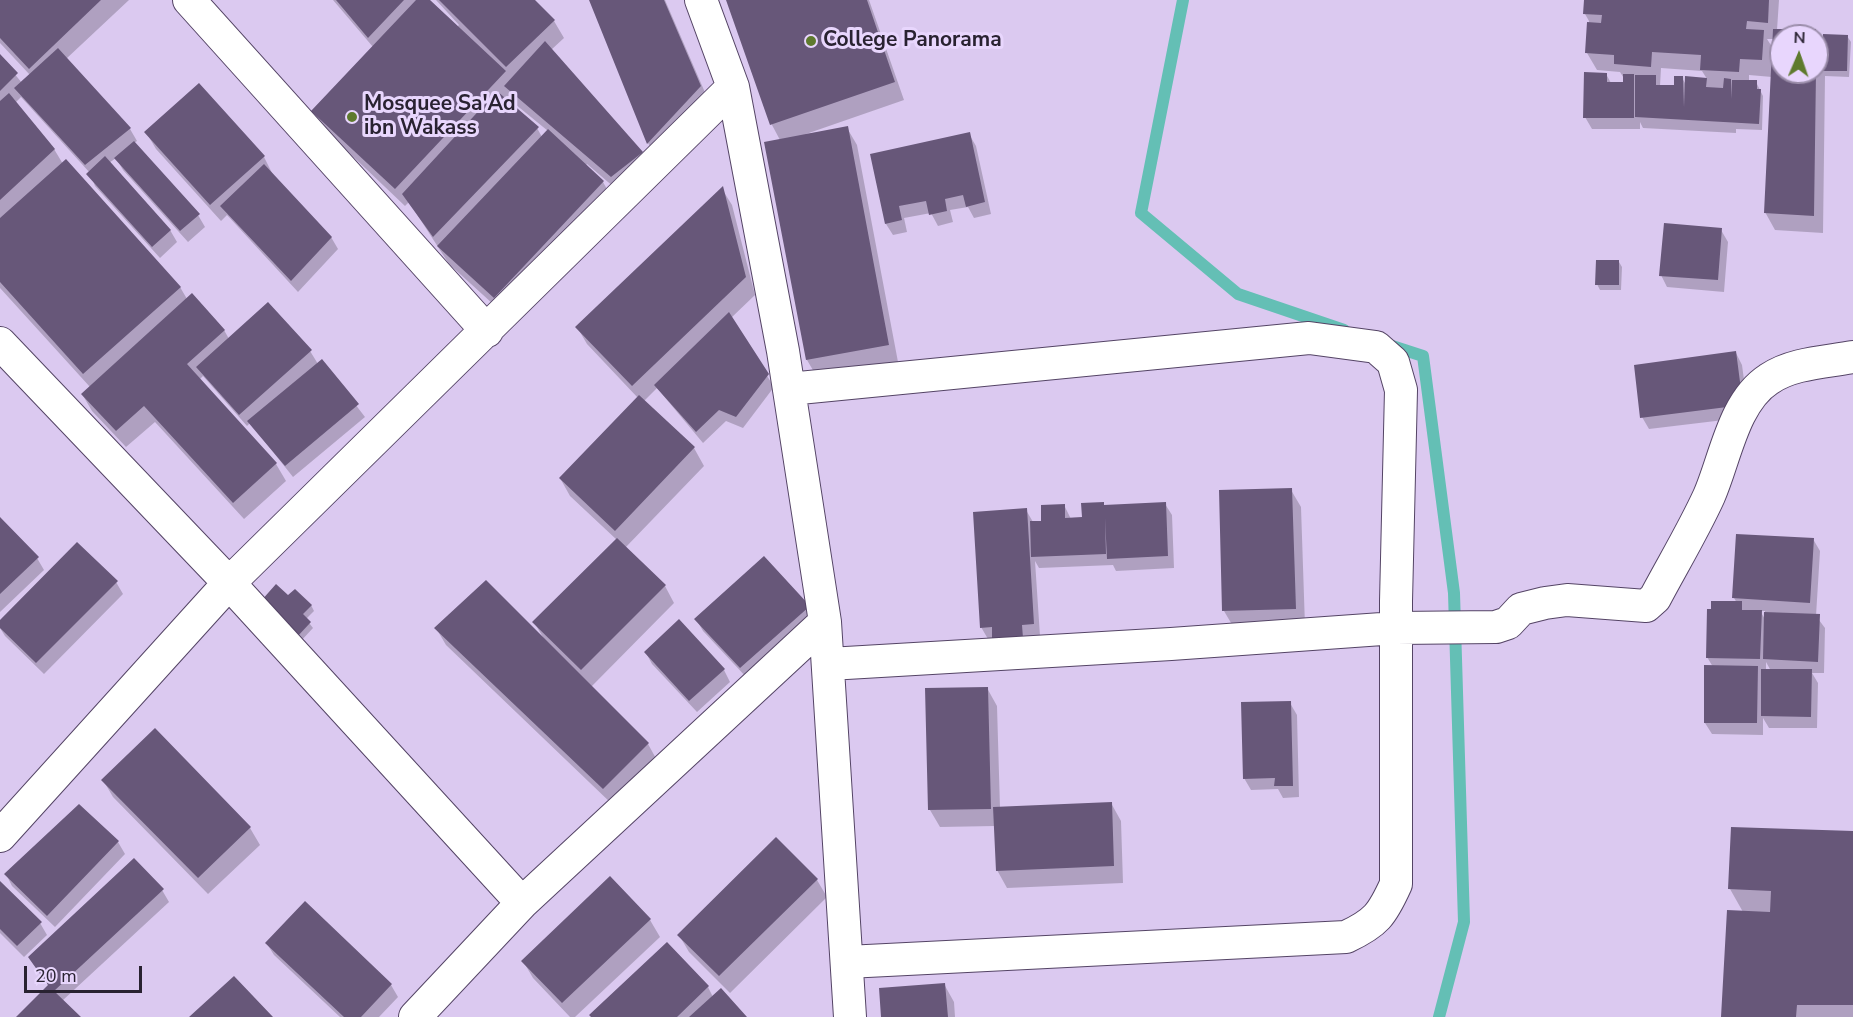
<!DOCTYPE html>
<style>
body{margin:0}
#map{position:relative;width:1853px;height:1017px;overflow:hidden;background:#dbc9f0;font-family:"Nunito Sans",sans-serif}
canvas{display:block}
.north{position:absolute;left:1769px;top:24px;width:60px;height:60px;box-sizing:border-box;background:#e8d6fd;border:2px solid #9c8eab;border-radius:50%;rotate:2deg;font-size:16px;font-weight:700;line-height:24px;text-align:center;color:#292231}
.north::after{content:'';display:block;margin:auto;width:21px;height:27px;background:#5e7a2e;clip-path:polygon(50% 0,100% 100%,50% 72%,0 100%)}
.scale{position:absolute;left:24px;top:966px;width:118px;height:27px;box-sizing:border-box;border:3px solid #292231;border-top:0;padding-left:8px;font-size:18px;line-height:21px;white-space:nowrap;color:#292231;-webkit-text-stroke:4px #e8d6fd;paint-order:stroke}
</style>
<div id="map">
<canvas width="1853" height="1017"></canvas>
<div class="north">N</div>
<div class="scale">20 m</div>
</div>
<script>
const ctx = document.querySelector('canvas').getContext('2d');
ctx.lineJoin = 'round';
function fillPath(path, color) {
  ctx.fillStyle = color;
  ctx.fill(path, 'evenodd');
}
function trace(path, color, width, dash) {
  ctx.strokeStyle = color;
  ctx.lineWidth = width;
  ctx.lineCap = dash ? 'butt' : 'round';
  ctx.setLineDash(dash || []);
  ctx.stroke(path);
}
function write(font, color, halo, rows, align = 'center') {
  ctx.font = font + ' "Nunito Sans",sans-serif';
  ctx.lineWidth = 6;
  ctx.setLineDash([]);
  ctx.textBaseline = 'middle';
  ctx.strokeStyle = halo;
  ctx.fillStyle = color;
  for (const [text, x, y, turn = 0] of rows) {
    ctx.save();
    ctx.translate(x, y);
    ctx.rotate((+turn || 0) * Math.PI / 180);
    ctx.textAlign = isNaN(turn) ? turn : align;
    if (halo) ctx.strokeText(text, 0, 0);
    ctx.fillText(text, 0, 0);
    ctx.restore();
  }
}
fillPath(new Path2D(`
 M 0,0 L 129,0 L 66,59 L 130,129 L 137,141 L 134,143 L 198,215 L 205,227 L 188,242 L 123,170 L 116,158 L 109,163 L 170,230 L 177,242 L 160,258 L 95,186 L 90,173 L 21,97 L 15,103 L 54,149 L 63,164 L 180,287 L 187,299 L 224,330 L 229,339 L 310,351 L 318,364 L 322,361 L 365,417 L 293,477 L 250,423 L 247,426 L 203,376 L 199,380 L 276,464 L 286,481 L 244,519 L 155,422 L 126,447 L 92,411 L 82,394 L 90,387 L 0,288 L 0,56 L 22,83 L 30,75 L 0,43 Z
 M 333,0 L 428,0 L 457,27 L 459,25 L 436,0 L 533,0 L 554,21 L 564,38 L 551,50 L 642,153 L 652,170 L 622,194 L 587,164 L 585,166 L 603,182 L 613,200 L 504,314 L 449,264 L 409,202 L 405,206 L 323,128 L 313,111 L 373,47 ZM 510,95 L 515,104 L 548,131 L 542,137 L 537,128 L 505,100 Z
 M 591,0 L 665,0 L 710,104 L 658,160 L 648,143 Z
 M 727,0 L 869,0 L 904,100 L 806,134 L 847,128 L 857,145 L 898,362 L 817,377 L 807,360 L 766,143 L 780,140 L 772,125 Z
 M 1586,0 L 1779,0 L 1777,30 L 1815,30 L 1824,45 L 1847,36 L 1851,42 L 1849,77 L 1825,76 L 1823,233 L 1775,230 L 1765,212 L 1772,77 L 1749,75 L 1749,82 L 1756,82 L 1763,96 L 1762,130 L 1736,129 L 1736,133 L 1643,128 L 1640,122 L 1640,129 L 1592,129 L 1585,117 L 1606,74 L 1611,83 L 1624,84 L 1625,80 L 1620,72 L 1597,70 L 1587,53 L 1589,21 L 1585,14 ZM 1781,36 L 1817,36 L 1817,72 L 1781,72 ZM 1767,39 L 1774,39 L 1774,50 ZM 1661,68 L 1702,71 L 1707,79 L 1686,78 L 1685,83 L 1682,78 L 1675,87 L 1660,86 Z
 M 146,132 L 264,157 L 273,175 L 331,237 L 338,249 L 298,292 L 227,215 L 221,221 L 156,149 Z
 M 969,134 L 976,146 L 991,214 L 974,218 L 968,207 L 950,210 L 953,222 L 938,226 L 931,213 L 904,218 L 907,232 L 893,235 L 886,224 L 871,155 Z
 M 722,189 L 732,205 L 755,295 L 731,318 L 774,387 L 743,428 L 726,421 L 703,443 L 657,388 L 644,401 L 694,448 L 704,466 L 625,548 L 665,586 L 674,603 L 591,687 L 648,744 L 658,762 L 613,805 L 446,645 L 436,628 L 544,639 L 534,622 L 617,540 L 570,496 L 560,478 L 638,398 L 587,344 L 577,327 Z
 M 1721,230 L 1728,242 L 1724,292 L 1667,287 L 1661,275 Z
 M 1619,262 L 1622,267 L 1621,290 L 1600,290 L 1597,284 Z
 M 1736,353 L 1742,365 L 1749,417 L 1649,429 L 1642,417 Z
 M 1291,490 L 1301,507 L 1305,626 L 1234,628 L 1224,611 Z
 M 1165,504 L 1172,515 L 1174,568 L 1116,571 L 1113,565 L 1039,568 L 1035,561 L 1040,636 L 988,639 L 981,627 L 1026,510 L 1033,522 L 1043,522 L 1064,505 L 1071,519 L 1083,518 L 1105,507 Z
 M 0,520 L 37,558 L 44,570 L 0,612 Z
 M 1813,539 L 1820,551 L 1816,616 L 1825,628 L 1824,673 L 1812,673 L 1818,683 L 1817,728 L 1769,728 L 1763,718 L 1763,735 L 1712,734 L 1705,723 L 1713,667 L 1707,657 L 1737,603 L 1734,598 ZM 1760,611 L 1765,611 L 1765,619 ZM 1766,662 L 1771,671 L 1766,671 Z
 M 116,582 L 123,594 L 44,674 L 5,636 L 0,628 L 0,622 Z
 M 288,597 L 311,605 L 314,611 L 306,619 L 313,628 L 300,642 Z
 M 808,607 L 815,619 L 748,679 L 703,631 L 696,619 Z
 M 646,653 L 724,670 L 730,682 L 697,712 L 652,664 Z
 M 987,688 L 997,706 L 1000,808 L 1111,803 L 1121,821 L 1123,883 L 1007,888 L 997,870 L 995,826 L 940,827 L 930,810 L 926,690 Z
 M 1290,703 L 1297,715 L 1299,797 L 1283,798 L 1278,789 L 1251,790 L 1244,778 Z
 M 103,780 L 250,828 L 260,845 L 208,894 L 113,797 Z
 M 79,806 L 118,842 L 125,854 L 55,927 L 12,886 L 6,874 Z
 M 1853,832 L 1853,1017 L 1723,1017 L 1743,912 L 1730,889 Z
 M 776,839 L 817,880 L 827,897 L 730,993 L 689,952 L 679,935 Z
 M 0,883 L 40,923 L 47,935 L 24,957 L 0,933 Z
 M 162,890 L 169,902 L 62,1001 L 79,1017 L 18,1017 Z
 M 305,903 L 391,985 L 398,997 L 379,1017 L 340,1017 L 274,955 L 267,944 Z
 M 650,920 L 660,937 L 575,1017 L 570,1017 L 533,978 L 523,961 Z
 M 666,944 L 708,987 L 713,997 L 745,1017 L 592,1017 Z
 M 944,984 L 954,1002 L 955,1017 L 883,1017 Z`), '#0003');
trace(new Path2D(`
 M 1183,0 L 1141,213 L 1238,294 L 1344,330
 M 1389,345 L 1423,356 L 1454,593 L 1464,922 L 1439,1017`), '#64bfb5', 12);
fillPath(new Path2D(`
 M 0,0 L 101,0 L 29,69 L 0,38 Z
 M 336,0 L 404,0 L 368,38 Z
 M 416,0 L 430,0 L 506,71 L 395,189 L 311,111 Z
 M 439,0 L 535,0 L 555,20 L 506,67 Z
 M 589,0 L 664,0 L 701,86 L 647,144 Z
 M 726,0 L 867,0 L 895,82 L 770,125 Z
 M 1584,0 L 1769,0 L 1768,23 L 1747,21 L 1746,29 L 1764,30 L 1762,60 L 1740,59 L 1739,72 L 1700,70 L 1701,55 L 1652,52 L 1651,67 L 1614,64 L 1614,55 L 1585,53 L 1587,22 L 1601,23 L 1602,15 L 1583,14 Z
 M 1773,29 L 1816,29 L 1816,36 L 1781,36 L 1781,72 L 1816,72 L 1814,216 L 1764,213 Z
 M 1823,34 L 1848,35 L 1847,71 L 1821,71 Z
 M 545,41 L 643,152 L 611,177 L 504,86 Z
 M 58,48 L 131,128 L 85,165 L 14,88 Z
 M 0,54 L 18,73 L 0,91 Z
 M 1584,72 L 1607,73 L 1607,82 L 1623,82 L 1623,74 L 1634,74 L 1634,118 L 1583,118 Z
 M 1635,75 L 1656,75 L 1656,85 L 1674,85 L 1674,76 L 1683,76 L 1684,107 L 1685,76 L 1707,78 L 1706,87 L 1723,88 L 1724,78 L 1731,79 L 1731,99 L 1732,80 L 1757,80 L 1757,89 L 1761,89 L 1759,124 L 1635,117 Z
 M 199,83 L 265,156 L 210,205 L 144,132 Z
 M 497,91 L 539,127 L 433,237 L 402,194 Z
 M 9,93 L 55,149 L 0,200 L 0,101 Z
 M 848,126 L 889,345 L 806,360 L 764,142 Z
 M 548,129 L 604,181 L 494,298 L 437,246 Z
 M 970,132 L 985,202 L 966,207 L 963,195 L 945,199 L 947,211 L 929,215 L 926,201 L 899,206 L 902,220 L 885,224 L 870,154 Z
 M 134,141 L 200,214 L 180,231 L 114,158 Z
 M 105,156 L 171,230 L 152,247 L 86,174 Z
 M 66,159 L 181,287 L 83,374 L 0,282 L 0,218 Z
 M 264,164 L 332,237 L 291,281 L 220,206 Z
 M 723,186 L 746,277 L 632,386 L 575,327 Z
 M 1664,223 L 1722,228 L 1718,280 L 1659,276 Z
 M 1596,260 L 1619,260 L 1619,285 L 1595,285 Z
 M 192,293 L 225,330 L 187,364 L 277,463 L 233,503 L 144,406 L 116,431 L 81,394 Z
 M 268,302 L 312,350 L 239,415 L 196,367 Z
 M 729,312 L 769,374 L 736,417 L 719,410 L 696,432 L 654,385 Z
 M 1736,351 L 1743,405 L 1640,418 L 1634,365 Z
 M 322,359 L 359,404 L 285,466 L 247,421 Z
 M 639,395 L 695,447 L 615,531 L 559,478 Z
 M 1292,488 L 1296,609 L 1222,611 L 1219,490 Z
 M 1104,502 L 1104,505 L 1166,502 L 1168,556 L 1107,559 L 1105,518 L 1106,554 L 1031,557 L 1030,521 L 1041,521 L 1041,505 L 1065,504 L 1065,518 L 1082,517 L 1081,503 Z
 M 1027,508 L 1034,624 L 1022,625 L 1023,638 L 992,640 L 992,627 L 980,628 L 973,512 Z
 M 0,517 L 39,557 L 0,594 Z
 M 1736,534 L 1814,538 L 1810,603 L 1732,598 Z
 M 617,538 L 666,585 L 581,670 L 532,622 Z
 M 77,542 L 118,581 L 36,663 L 0,628 L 0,620 Z
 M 764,556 L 810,606 L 740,668 L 694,619 Z
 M 486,580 L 649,743 L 603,789 L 434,628 Z
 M 276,584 L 288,595 L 295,589 L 312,605 L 303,614 L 311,622 L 296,638 L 261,601 Z
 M 1711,601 L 1742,601 L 1742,610 L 1762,610 L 1760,659 L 1706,658 L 1707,609 L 1711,609 Z
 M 1764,612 L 1820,614 L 1818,662 L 1763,659 Z
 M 679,619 L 725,669 L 689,701 L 644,652 Z
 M 1704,665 L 1758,666 L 1757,723 L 1704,723 Z
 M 1761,669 L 1812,669 L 1811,717 L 1761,716 Z
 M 988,687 L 991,809 L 928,810 L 925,688 Z
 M 1291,701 L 1293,786 L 1274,786 L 1275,778 L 1243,779 L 1241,702 Z
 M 155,728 L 251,827 L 198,878 L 101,780 Z
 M 1112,802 L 1114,866 L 996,871 L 993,807 Z
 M 79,804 L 119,841 L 47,916 L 4,874 Z
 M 1731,827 L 1853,831 L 1853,1005 L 1797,1005 L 1796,1017 L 1721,1017 L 1727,910 L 1770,912 L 1771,891 L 1728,889 Z
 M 776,837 L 818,879 L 719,976 L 677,935 Z
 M 134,858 L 164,889 L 54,991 L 81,1017 L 16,1017 L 48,985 L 28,957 Z
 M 610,876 L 651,919 L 562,1003 L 521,961 Z
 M 0,881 L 42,922 L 17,946 L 0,929 Z
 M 305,901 L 392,984 L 361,1017 L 344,1017 L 265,943 Z
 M 667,942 L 709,986 L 677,1017 L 591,1017 L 589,1015 Z
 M 234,976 L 273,1017 L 189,1017 Z
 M 945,983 L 948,1017 L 881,1017 L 879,988 Z
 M 721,988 L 747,1017 L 689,1017 Z`), '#675779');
const street = new Path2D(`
 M 189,0 L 487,331
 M 701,0 L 733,87 L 783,351 L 825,622 L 850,1017
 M 0,343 L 229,583 L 522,903 L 825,622
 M 789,389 L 1309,338 L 1376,347 L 1393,362 L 1401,390 L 1396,601 L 1396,884 C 1382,915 1376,923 1346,937 L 847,962
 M 829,664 L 1171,644 L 1396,628 L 1496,627 L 1508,623 L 1521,609 L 1545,603 L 1567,600 L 1646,606 L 1655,598 C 1673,564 1693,531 1709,496 C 1725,460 1733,402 1769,379 C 1792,363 1826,362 1853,357
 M 0,836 L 229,583 L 733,87
 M 415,1017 L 522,903`);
trace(street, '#544465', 34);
trace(street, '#fff', 32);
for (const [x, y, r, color] of [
 [811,41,6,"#5e7a2e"],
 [352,117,6,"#5e7a2e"]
]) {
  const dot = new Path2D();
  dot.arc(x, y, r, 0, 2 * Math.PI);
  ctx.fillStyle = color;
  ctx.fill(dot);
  trace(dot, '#e8d6fd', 2);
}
write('bold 21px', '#292231', '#e8d6fd', [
 ["College Panorama",823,41],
 ["Mosquee Sa'Ad",364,105],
 ["ibn Wakass",364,129]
], 'left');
</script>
